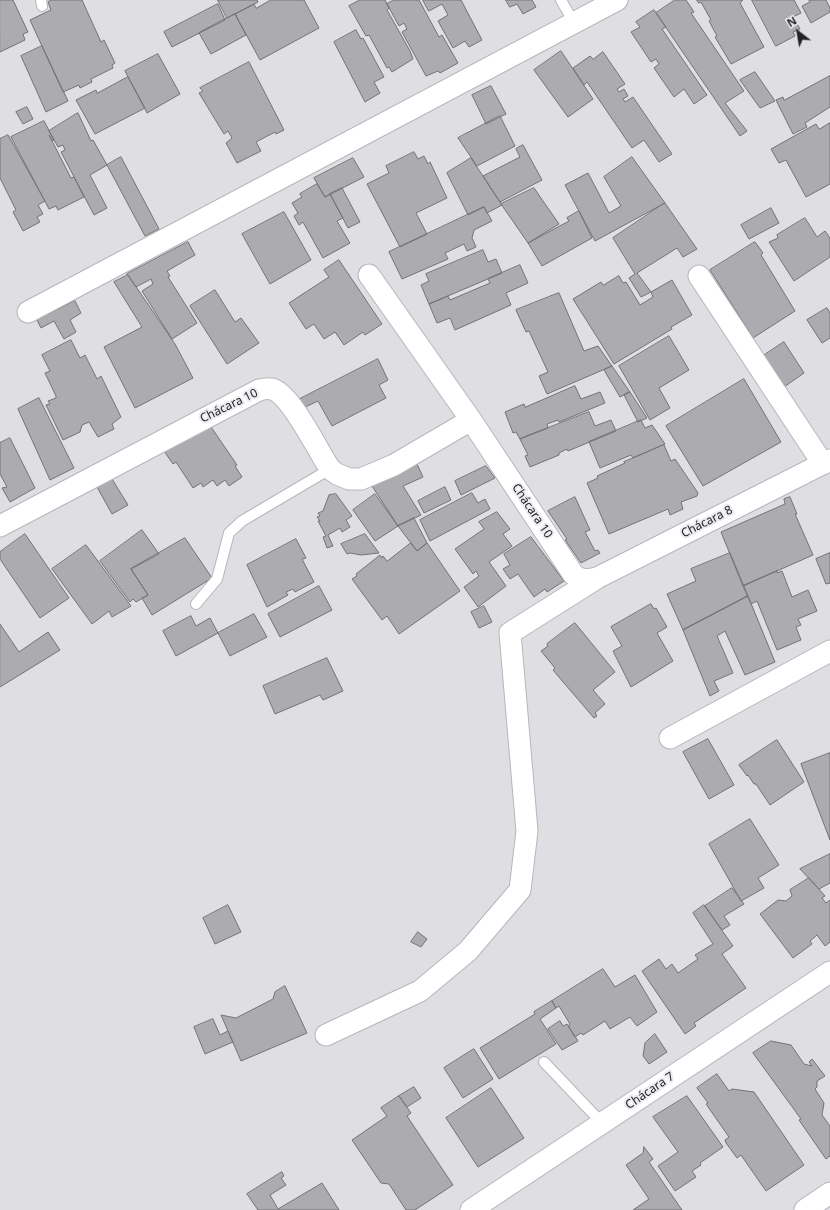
<!DOCTYPE html>
<meta charset="utf-8">
<style>
body{margin:0}
#map{position:relative;width:830px;height:1210px;overflow:hidden;background:#dedee3;font-family:"Noto Sans",sans-serif}
canvas{display:block}
.north{position:absolute;left:778px;top:12px;width:40px;height:40px;-webkit-text-stroke:3px #ebebf1;paint-order:stroke;rotate:329deg;font-size:11px;font-weight:700;line-height:16px;text-align:center;color:#232325}
.north::after{content:'';display:block;margin:auto;width:14px;height:18px;background:#232325;clip-path:polygon(50% 0,100% 100%,50% 72%,0 100%)}
</style>
<div id="map">
<canvas width="830" height="1210"></canvas>
<div class="north">N</div>
</div>
<script>
const ctx = document.querySelector('canvas').getContext('2d');
ctx.lineJoin = 'round';
function fillPath(path, color) {
  ctx.fillStyle = color;
  ctx.fill(path, 'evenodd');
}
function trace(path, color, width, dash) {
  ctx.strokeStyle = color;
  ctx.lineWidth = width;
  ctx.lineCap = dash ? 'butt' : 'round';
  ctx.setLineDash(dash || []);
  ctx.stroke(path);
}
function write(font, color, halo, rows, align = 'center') {
  ctx.font = font + ' "Noto Sans",sans-serif';
  ctx.lineWidth = 4;
  ctx.setLineDash([]);
  ctx.textBaseline = 'middle';
  ctx.strokeStyle = halo;
  ctx.fillStyle = color;
  for (const [text, x, y, turn = 0] of rows) {
    ctx.save();
    ctx.translate(x, y);
    ctx.rotate((+turn || 0) * Math.PI / 180);
    ctx.textAlign = isNaN(turn) ? turn : align;
    if (halo) ctx.strokeText(text, 0, 0);
    ctx.fillText(text, 0, 0);
    ctx.restore();
  }
}
const building = new Path2D(`
 M 0,0 L 13,0 L 28,32 L 23,34 L 25,40 L 0,52 Z
 M 52,0 L 82,0 L 101,42 L 104,40 L 115,63 L 112,65 L 113,68 L 91,79 L 92,82 L 80,88 L 79,85 L 63,92 L 30,20 L 51,10 L 48,2 Z
 M 218,0 L 257,0 L 258,2 L 227,18 Z
 M 271,0 L 304,0 L 319,28 L 260,60 L 235,14 L 254,4 L 256,8 Z
 M 360,0 L 385,0 L 389,8 L 387,10 L 410,51 L 413,59 L 392,72 L 389,67 L 387,68 L 369,35 L 366,36 L 349,6 Z
 M 394,0 L 419,0 L 439,37 L 442,35 L 458,63 L 440,73 L 438,71 L 426,76 L 402,32 L 407,29 L 404,23 L 399,26 L 387,4 Z
 M 423,0 L 461,0 L 482,40 L 469,47 L 465,41 L 453,48 L 438,21 L 448,15 L 442,4 L 429,11 Z
 M 506,0 L 532,0 L 536,7 L 523,14 L 517,4 L 510,7 Z
 M 675,0 L 686,0 L 694,12 L 691,13 L 744,91 L 725,103 L 747,131 L 740,136 L 656,13 Z
 M 697,0 L 743,0 L 740,3 L 764,47 L 731,64 L 715,37 L 717,36 L 709,21 L 711,20 L 701,2 L 699,3 Z
 M 752,0 L 794,0 L 801,13 L 793,17 L 800,29 L 793,32 L 795,36 L 776,46 Z
 M 809,0 L 826,0 L 830,8 L 830,12 L 811,23 L 802,6 L 810,2 Z
 M 218,4 L 225,20 L 172,47 L 164,32 Z
 M 654,10 L 666,27 L 662,29 L 707,95 L 694,104 L 684,89 L 674,97 L 654,68 L 659,64 L 656,59 L 651,62 L 631,32 L 640,27 L 636,22 Z
 M 235,14 L 246,35 L 211,54 L 199,33 Z
 M 356,30 L 361,39 L 363,38 L 384,77 L 374,82 L 380,93 L 365,102 L 334,42 Z
 M 42,46 L 68,101 L 46,112 L 21,56 Z
 M 561,51 L 593,99 L 568,117 L 534,70 Z
 M 603,52 L 625,84 L 617,89 L 619,92 L 624,89 L 628,96 L 623,99 L 625,102 L 633,97 L 672,154 L 659,162 L 644,140 L 632,148 L 587,82 L 584,85 L 573,68 L 590,56 L 593,59 Z
 M 158,54 L 180,94 L 147,113 L 125,71 Z
 M 249,62 L 284,130 L 276,134 L 275,132 L 256,142 L 261,151 L 237,163 L 226,143 L 232,138 L 228,131 L 224,134 L 199,93 L 203,91 L 200,88 Z
 M 755,72 L 775,101 L 760,108 L 740,80 Z
 M 830,76 L 830,107 L 805,123 L 807,127 L 793,134 L 776,100 L 783,97 L 784,100 Z
 M 128,77 L 145,108 L 95,134 L 76,100 L 96,90 L 97,93 Z
 M 491,86 L 506,114 L 486,124 L 472,95 Z
 M 27,107 L 33,119 L 23,124 L 16,112 Z
 M 78,113 L 91,141 L 93,140 L 107,165 L 90,175 L 107,208 L 94,215 L 61,152 L 65,150 L 63,145 L 58,147 L 49,131 Z
 M 500,116 L 515,146 L 477,166 L 458,138 Z
 M 44,121 L 54,140 L 53,141 L 49,135 L 71,178 L 74,177 L 84,197 L 58,210 L 56,206 L 49,209 L 11,137 Z
 M 830,123 L 830,184 L 806,197 L 786,160 L 779,163 L 771,149 L 816,124 L 819,129 Z
 M 8,135 L 45,201 L 38,205 L 43,214 L 37,217 L 40,222 L 23,231 L 13,212 L 16,210 L 0,178 L 0,139 Z
 M 523,145 L 542,180 L 500,202 L 483,176 L 520,157 L 516,149 Z
 M 414,152 L 418,159 L 424,156 L 428,164 L 430,162 L 447,198 L 416,213 L 427,234 L 400,247 L 367,184 L 389,173 L 386,166 Z
 M 121,157 L 159,229 L 145,236 L 107,165 Z
 M 632,157 L 665,203 L 595,241 L 565,185 L 588,173 L 609,213 L 621,206 L 604,177 Z
 M 353,158 L 364,177 L 325,197 L 314,178 Z
 M 471,158 L 502,205 L 487,213 L 484,207 L 468,215 L 447,173 Z
 M 317,184 L 325,197 L 330,194 L 343,218 L 337,221 L 350,243 L 323,258 L 303,222 L 299,225 L 294,216 L 298,213 L 292,203 L 302,197 L 300,194 Z
 M 342,188 L 360,222 L 348,228 L 330,194 Z
 M 534,188 L 559,224 L 528,243 L 501,204 Z
 M 665,203 L 697,249 L 683,257 L 677,248 L 637,273 L 651,292 L 641,297 L 629,278 L 635,274 L 613,238 Z
 M 484,207 L 492,221 L 474,230 L 472,238 L 476,247 L 467,251 L 464,244 L 445,253 L 448,259 L 402,279 L 389,252 Z
 M 771,208 L 779,223 L 749,239 L 741,225 Z
 M 579,211 L 592,238 L 542,266 L 528,243 L 569,221 L 567,218 Z
 M 284,212 L 311,260 L 270,284 L 242,234 Z
 M 805,218 L 817,237 L 825,231 L 830,238 L 830,257 L 794,281 L 769,242 L 778,238 L 777,235 Z
 M 188,242 L 195,255 L 167,271 L 170,276 L 168,277 L 197,323 L 172,339 L 142,291 L 153,284 L 151,279 L 136,287 L 127,274 Z
 M 755,242 L 763,253 L 761,255 L 795,311 L 753,338 L 710,270 Z
 M 483,250 L 488,262 L 496,259 L 502,273 L 429,304 L 421,285 L 429,281 L 426,274 Z
 M 339,260 L 382,324 L 365,335 L 363,332 L 344,345 L 335,332 L 324,339 L 314,324 L 306,329 L 289,303 L 329,277 L 324,270 Z
 M 520,265 L 528,283 L 506,293 L 511,305 L 455,330 L 450,318 L 437,323 L 429,304 L 448,296 L 450,300 L 490,283 L 488,279 Z
 M 128,275 L 175,344 L 193,378 L 135,408 L 104,347 L 142,327 L 114,282 Z
 M 619,276 L 623,283 L 626,282 L 640,305 L 653,297 L 651,292 L 672,280 L 692,315 L 671,327 L 672,329 L 614,364 L 573,299 L 601,282 L 603,285 Z
 M 215,290 L 235,322 L 241,318 L 259,343 L 227,364 L 190,306 Z
 M 559,293 L 584,351 L 598,346 L 612,366 L 547,394 L 539,376 L 548,372 L 529,331 L 526,332 L 516,310 Z
 M 75,301 L 81,313 L 70,320 L 76,332 L 64,339 L 54,321 L 41,328 L 37,320 Z
 M 827,308 L 830,313 L 830,338 L 822,343 L 807,320 Z
 M 669,336 L 689,370 L 659,388 L 670,408 L 650,420 L 619,366 Z
 M 71,340 L 80,358 L 85,355 L 97,379 L 101,376 L 121,417 L 112,424 L 114,429 L 98,437 L 89,422 L 82,425 L 80,432 L 63,440 L 46,405 L 50,404 L 48,401 L 56,398 L 56,396 L 45,373 L 50,371 L 42,355 Z
 M 784,342 L 804,373 L 784,387 L 763,356 Z
 M 378,359 L 388,380 L 379,385 L 386,398 L 332,426 L 318,401 L 303,408 L 298,400 Z
 M 612,366 L 614,369 L 630,392 L 620,397 L 604,370 Z
 M 744,379 L 781,442 L 703,486 L 666,426 Z
 M 575,386 L 581,399 L 600,392 L 605,403 L 559,422 L 558,420 L 547,424 L 548,428 L 520,439 L 516,432 L 513,433 L 505,412 L 524,404 L 525,407 Z
 M 630,392 L 647,418 L 638,422 L 624,395 Z
 M 39,398 L 74,468 L 50,480 L 18,409 Z
 M 589,412 L 595,426 L 611,420 L 616,431 L 568,451 L 567,449 L 559,453 L 559,455 L 530,467 L 525,456 L 528,455 L 520,439 Z
 M 641,420 L 645,428 L 652,425 L 665,444 L 633,458 L 631,455 L 600,468 L 589,442 Z
 M 209,424 L 237,465 L 235,466 L 242,477 L 229,486 L 225,480 L 217,486 L 213,480 L 203,487 L 201,483 L 193,488 L 176,462 L 173,464 L 164,451 Z
 M 10,438 L 35,488 L 10,502 L 2,488 L 7,487 L 0,474 L 0,443 Z
 M 664,445 L 671,461 L 675,459 L 698,493 L 697,496 L 681,502 L 683,509 L 670,515 L 668,509 L 609,534 L 587,483 L 598,478 L 597,476 L 625,463 L 624,462 Z
 M 417,464 L 423,477 L 403,486 L 421,515 L 398,526 L 372,486 Z
 M 486,466 L 495,478 L 461,495 L 455,481 Z
 M 112,479 L 128,505 L 112,514 L 97,487 Z
 M 445,487 L 451,500 L 424,513 L 418,501 Z
 M 472,493 L 478,503 L 485,499 L 490,509 L 430,541 L 420,520 Z
 M 336,494 L 352,516 L 346,520 L 350,527 L 342,532 L 340,528 L 328,535 L 333,546 L 327,548 L 323,537 L 326,536 L 318,521 L 320,521 L 317,517 L 320,516 L 318,513 L 323,511 L 329,495 Z
 M 375,494 L 398,526 L 375,541 L 353,510 Z
 M 575,497 L 590,530 L 585,532 L 595,551 L 598,550 L 600,553 L 581,563 L 565,540 L 567,539 L 548,511 Z
 M 790,497 L 797,514 L 795,514 L 813,555 L 743,586 L 721,532 L 785,504 L 784,499 Z
 M 497,512 L 510,529 L 503,534 L 512,546 L 489,562 L 506,586 L 478,607 L 464,587 L 479,576 L 476,571 L 473,574 L 455,549 L 484,529 L 479,522 Z
 M 414,518 L 427,543 L 417,551 L 398,526 Z
 M 142,530 L 159,554 L 131,569 L 148,595 L 136,602 L 133,599 L 130,602 L 100,561 Z
 M 25,534 L 69,598 L 40,618 L 0,559 L 0,552 Z
 M 365,534 L 379,553 L 361,555 L 350,553 L 347,554 L 341,544 Z
 M 531,537 L 564,581 L 547,592 L 545,589 L 534,597 L 518,574 L 510,579 L 503,569 L 510,565 L 504,554 Z
 M 185,538 L 212,578 L 152,615 L 142,598 L 148,595 L 131,569 Z
 M 296,539 L 306,558 L 302,559 L 314,582 L 295,592 L 293,589 L 286,592 L 288,595 L 267,607 L 247,565 Z
 M 411,543 L 417,551 L 427,543 L 460,591 L 399,634 L 387,616 L 382,620 L 352,579 L 357,576 L 356,574 L 380,555 L 382,558 L 383,556 L 387,561 Z
 M 86,545 L 131,606 L 112,617 L 109,611 L 92,624 L 52,569 Z
 M 730,553 L 748,596 L 683,630 L 667,594 L 696,581 L 691,569 Z
 M 830,553 L 830,583 L 826,584 L 816,559 Z
 M 777,571 L 777,573 L 782,571 L 792,597 L 808,590 L 817,611 L 798,619 L 801,625 L 796,627 L 801,640 L 777,650 L 757,601 L 751,604 L 743,586 Z
 M 319,586 L 332,610 L 280,637 L 268,614 Z
 M 748,596 L 775,662 L 745,675 L 725,631 L 717,636 L 733,673 L 714,681 L 719,691 L 710,696 L 683,630 Z
 M 651,604 L 654,609 L 656,608 L 667,627 L 657,633 L 673,661 L 631,687 L 613,651 L 622,646 L 611,627 Z
 M 484,606 L 492,622 L 479,628 L 471,612 Z
 M 254,614 L 267,637 L 230,656 L 218,633 Z
 M 191,616 L 196,626 L 210,618 L 218,633 L 176,656 L 163,631 Z
 M 575,623 L 615,672 L 593,690 L 605,704 L 595,713 L 597,716 L 594,718 L 558,676 L 553,670 L 555,668 L 541,651 L 548,646 L 547,644 Z
 M 0,624 L 19,652 L 48,632 L 60,650 L 0,687 Z
 M 327,658 L 343,691 L 323,700 L 320,695 L 275,714 L 263,686 Z
 M 708,739 L 734,785 L 709,799 L 683,752 Z
 M 777,740 L 804,782 L 770,805 L 756,784 L 754,784 L 748,775 L 747,776 L 739,765 Z
 M 830,753 L 830,840 L 801,764 Z
 M 750,819 L 779,865 L 758,878 L 764,888 L 741,901 L 709,844 Z
 M 830,854 L 830,883 L 819,889 L 800,869 Z
 M 809,878 L 825,896 L 822,898 L 826,903 L 830,900 L 830,942 L 825,946 L 817,935 L 810,941 L 812,944 L 793,958 L 760,914 L 778,900 L 786,901 L 792,896 L 790,890 Z
 M 732,888 L 744,904 L 724,916 L 730,925 L 722,930 L 705,906 Z
 M 228,905 L 241,932 L 215,944 L 203,918 Z
 M 704,905 L 733,946 L 722,954 L 746,988 L 694,1023 L 696,1026 L 685,1034 L 642,971 L 659,959 L 666,969 L 672,964 L 678,973 L 698,959 L 695,955 L 713,944 L 693,913 Z
 M 418,932 L 427,939 L 421,947 L 411,942 Z
 M 603,969 L 615,987 L 635,975 L 657,1012 L 637,1026 L 630,1017 L 610,1029 L 605,1021 L 583,1035 L 581,1033 L 575,1037 L 568,1026 L 570,1024 L 559,1006 L 556,1008 L 552,1001 Z
 M 285,986 L 307,1033 L 241,1061 L 221,1015 L 236,1018 L 273,999 L 275,992 Z
 M 552,1001 L 556,1008 L 540,1019 L 556,1044 L 499,1079 L 480,1048 L 535,1014 L 534,1012 Z
 M 213,1019 L 220,1035 L 228,1031 L 233,1042 L 205,1054 L 194,1027 Z
 M 560,1021 L 563,1026 L 567,1024 L 578,1041 L 562,1050 L 548,1029 Z
 M 655,1034 L 667,1052 L 649,1064 L 643,1056 L 645,1043 Z
 M 771,1041 L 791,1045 L 804,1064 L 812,1066 L 809,1062 L 812,1059 L 825,1076 L 817,1081 L 817,1087 L 815,1089 L 824,1103 L 822,1115 L 830,1126 L 830,1156 L 826,1159 L 799,1120 L 801,1119 L 753,1053 Z
 M 474,1049 L 493,1079 L 463,1098 L 444,1068 Z
 M 717,1074 L 729,1091 L 732,1089 L 754,1092 L 804,1165 L 766,1191 L 741,1155 L 737,1158 L 726,1143 L 725,1140 L 729,1137 L 706,1104 L 708,1103 L 697,1088 Z
 M 414,1087 L 421,1098 L 407,1107 L 399,1096 Z
 M 491,1088 L 524,1138 L 478,1167 L 446,1118 Z
 M 399,1096 L 411,1113 L 407,1116 L 453,1185 L 415,1210 L 406,1210 L 389,1184 L 381,1183 L 352,1140 L 387,1116 L 381,1108 Z
 M 687,1096 L 723,1147 L 700,1163 L 701,1165 L 692,1171 L 696,1177 L 675,1191 L 658,1166 L 678,1152 L 653,1117 Z
 M 644,1147 L 653,1159 L 649,1162 L 682,1210 L 633,1210 L 649,1199 L 626,1165 L 643,1153 Z
 M 282,1172 L 284,1176 L 281,1178 L 286,1185 L 270,1195 L 278,1209 L 322,1183 L 339,1210 L 258,1210 L 247,1194 Z`);
fillPath(building, '#ababb0');
trace(building, '#727377', 1);
const lane = new Path2D(`
 M 41,0 L 42,6
 M 561,0 L 574,23
 M 196,604 L 217,579 L 229,533 L 242,521 L 330,469
 M 544,1062 L 602,1123`);
const street = new Path2D(`
 M 369,275 L 471,420 L 573,574 C 580,581 588,580 597,578 L 830,460
 M 699,276 L 823,464
 M 28,312 L 617,0
 M 0,526 L 259,390 C 263,389 268,388 272,389 C 291,394 318,451 330,469 L 337,474 L 349,479 L 361,479 L 394,465 L 471,420
 M 670,738 L 830,651
 M 326,1035 L 420,991 L 468,951 L 520,890 L 527,831 L 510,633 L 597,578
 M 471,1210 L 830,972
 M 805,1210 L 830,1193`);
trace(lane, '#b6b6bb', 12);
trace(street, '#b6b6bb', 23);
trace(lane, '#fff', 10);
trace(street, '#fff', 21);
write('12px', '#232325', '#ebebf1', [
 ["Chácara 10",229,406,-26],
 ["Chácara 10",532,511,56],
 ["Chácara 8",707,522,-27],
 ["Chácara 7",650,1091,-34]
]);
</script>
